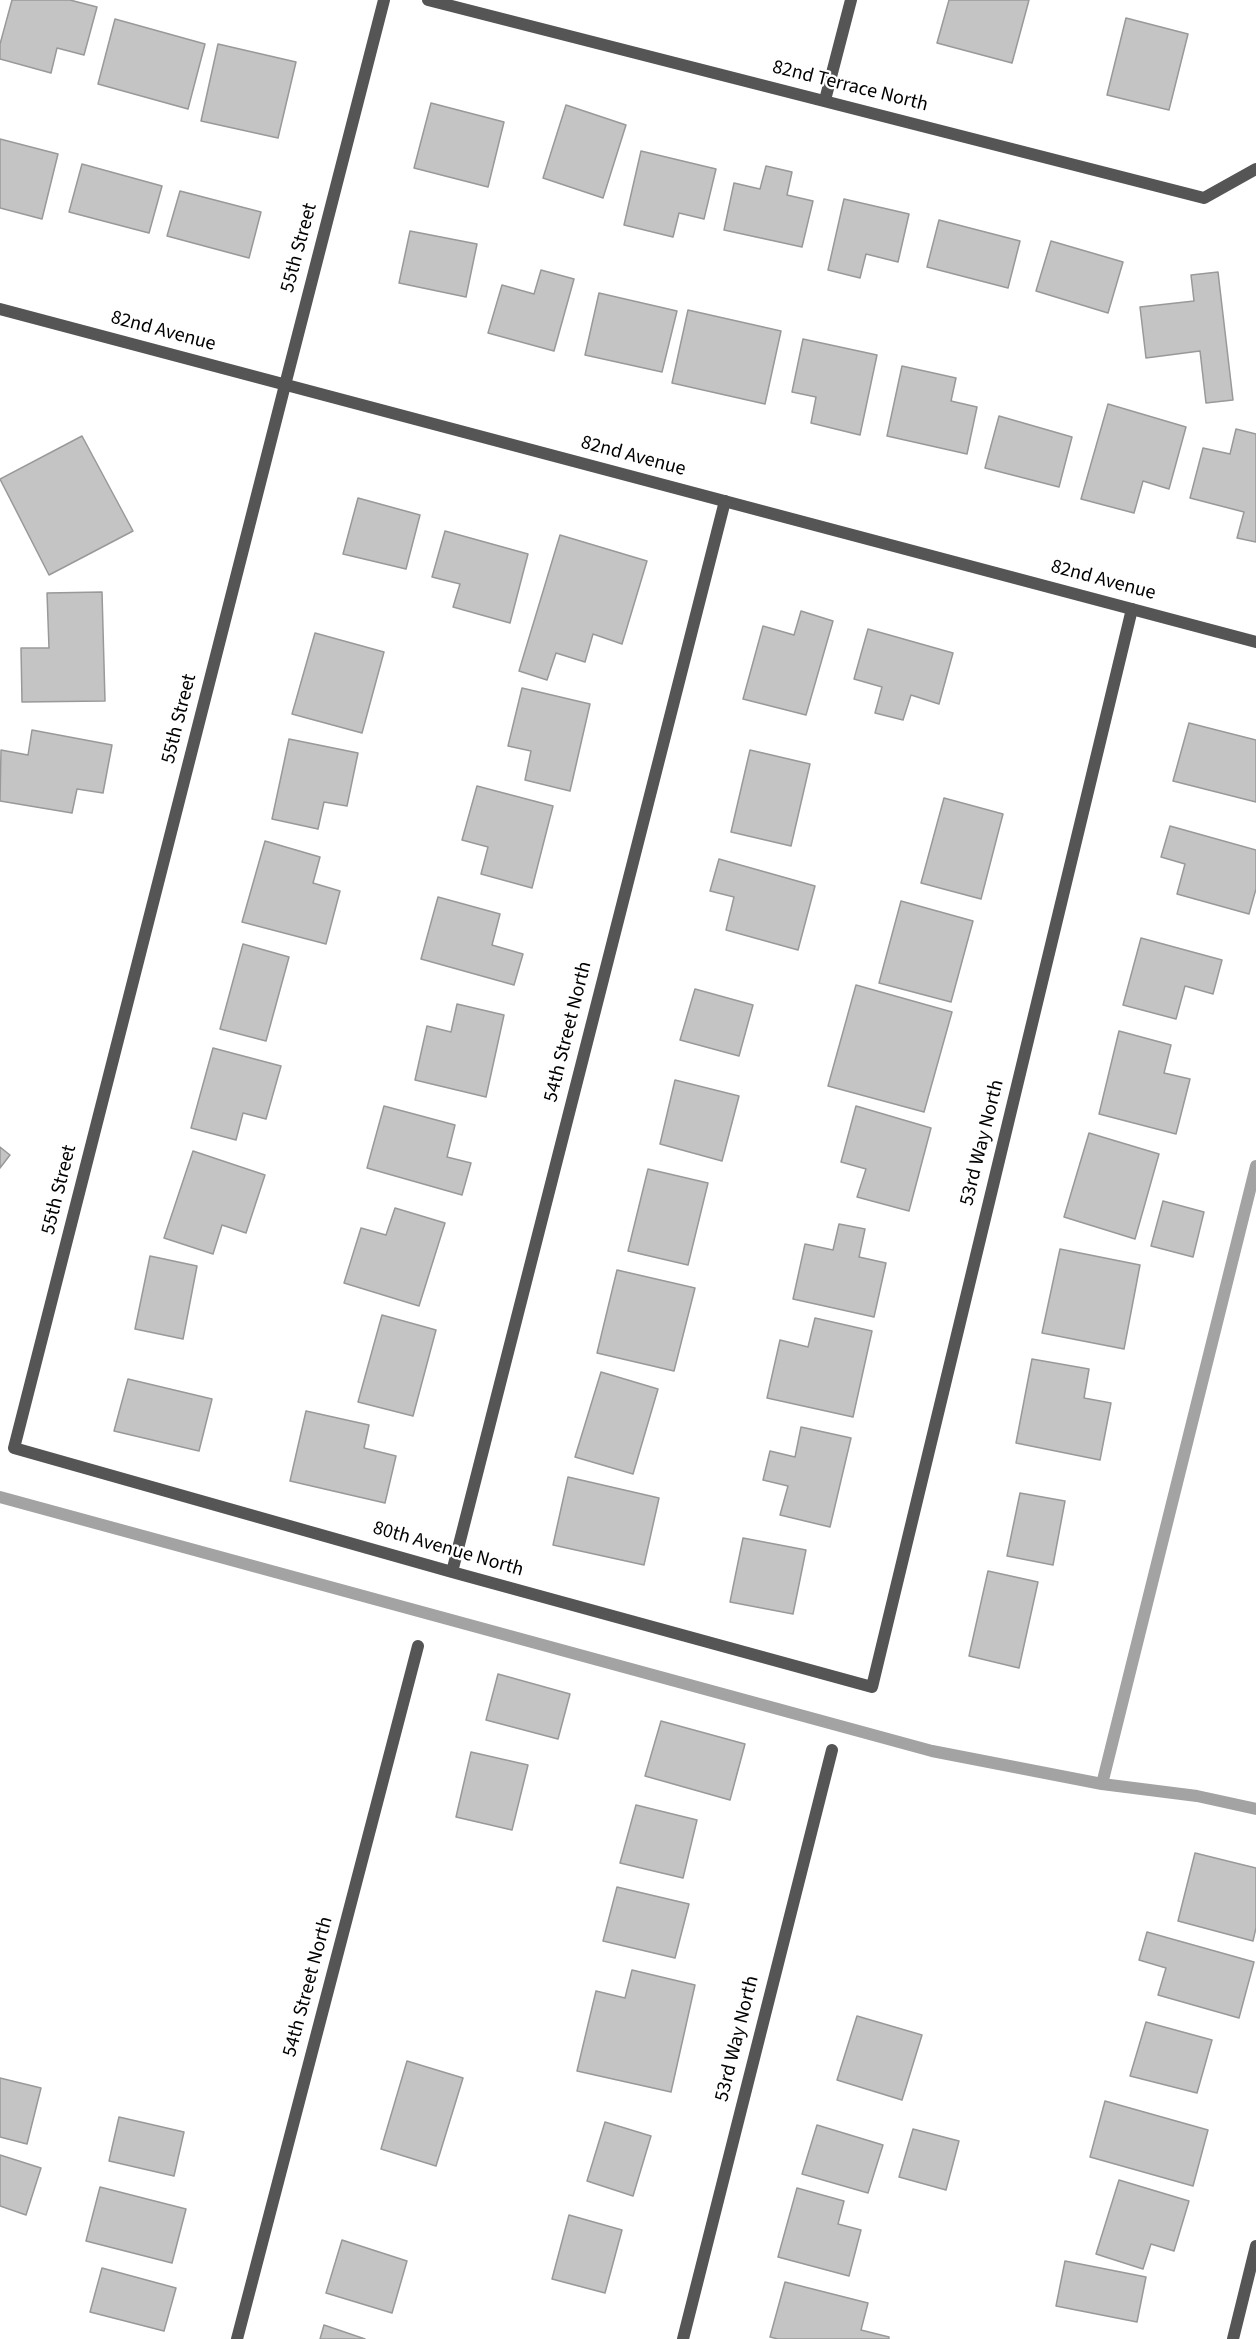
<!DOCTYPE html>
<style>
body{margin:0}
canvas{display:block;background:#fff}
</style>
<canvas width="1256" height="2339"></canvas>
<script>
const ctx = document.querySelector('canvas').getContext('2d');
ctx.lineJoin = 'round';
function trace(path, color, width, dash) {
  ctx.strokeStyle = color;
  ctx.lineWidth = width;
  ctx.lineCap = dash ? 'butt' : 'round';
  ctx.setLineDash(dash || []);
  ctx.stroke(path);
}
function fillPath(path, color) {
  ctx.fillStyle = color;
  ctx.fill(path, 'evenodd');
}
function write(font, color, halo, rows, align = 'center') {
  ctx.font = font + ' "Source Sans 3",sans-serif';
  ctx.lineWidth = 4.5;
  ctx.setLineDash([]);
  ctx.textBaseline = 'middle';
  ctx.strokeStyle = halo;
  ctx.fillStyle = color;
  for (const [text, x, y, turn = 0] of rows) {
    ctx.save();
    ctx.translate(x, y);
    ctx.rotate((+turn || 0) * Math.PI / 180);
    ctx.textAlign = isNaN(turn) ? turn : align;
    if (halo) ctx.strokeText(text, 0, 0);
    ctx.fillText(text, 0, 0);
    ctx.restore();
  }
}
trace(new Path2D(`
 M 0,1497 L 932,1751 L 1102,1784 L 1197,1796 L 1256,1809
 M 1102,1784 L 1256,1166`), '#a3a3a3', 12);
const building = new Path2D(`
 M 12,0 L 70,0 L 97,7 L 84,55 L 57,48 L 51,73 L 0,59 L 0,44 Z
 M 949,0 L 1029,0 L 1012,63 L 937,43 Z
 M 1126,18 L 1188,34 L 1169,110 L 1107,95 Z
 M 115,19 L 205,44 L 188,109 L 98,84 Z
 M 218,44 L 296,62 L 278,138 L 201,121 Z
 M 431,103 L 504,122 L 488,187 L 414,168 Z
 M 566,105 L 626,125 L 603,198 L 543,178 Z
 M 0,139 L 58,154 L 42,219 L 0,208 Z
 M 641,151 L 716,169 L 704,219 L 679,213 L 673,237 L 624,225 Z
 M 82,164 L 162,186 L 149,233 L 69,212 Z
 M 766,166 L 792,172 L 787,195 L 813,201 L 802,247 L 724,230 L 734,183 L 760,189 Z
 M 180,191 L 261,212 L 249,258 L 167,236 Z
 M 844,199 L 909,214 L 898,262 L 866,254 L 860,278 L 828,270 Z
 M 939,220 L 1020,241 L 1008,288 L 927,267 Z
 M 410,231 L 477,244 L 466,297 L 399,283 Z
 M 1051,241 L 1123,262 L 1108,313 L 1036,291 Z
 M 541,270 L 574,279 L 554,351 L 488,333 L 502,285 L 534,294 Z
 M 1218,272 L 1233,400 L 1206,403 L 1200,351 L 1146,358 L 1140,307 L 1194,301 L 1191,275 Z
 M 599,293 L 677,311 L 662,372 L 585,355 Z
 M 688,310 L 781,331 L 765,404 L 672,383 Z
 M 803,339 L 877,355 L 860,435 L 811,423 L 816,397 L 792,392 Z
 M 902,366 L 956,378 L 951,401 L 977,407 L 967,454 L 887,436 Z
 M 1108,404 L 1186,427 L 1169,489 L 1143,481 L 1134,513 L 1081,499 Z
 M 999,416 L 1072,437 L 1059,487 L 985,468 Z
 M 1236,429 L 1256,434 L 1256,542 L 1237,538 L 1244,512 L 1190,498 L 1203,448 L 1230,454 Z
 M 82,436 L 133,531 L 49,575 L 0,479 Z
 M 358,498 L 420,515 L 406,569 L 343,554 Z
 M 445,531 L 528,554 L 510,623 L 453,607 L 460,584 L 432,577 Z
 M 560,535 L 647,561 L 622,644 L 593,634 L 585,662 L 556,653 L 547,680 L 519,671 Z
 M 102,592 L 105,701 L 22,702 L 21,648 L 49,648 L 47,593 Z
 M 801,611 L 833,621 L 806,715 L 743,699 L 763,626 L 794,635 Z
 M 868,629 L 953,653 L 939,704 L 911,695 L 903,720 L 875,713 L 882,687 L 854,679 Z
 M 315,633 L 384,652 L 362,733 L 292,714 Z
 M 522,688 L 590,704 L 570,791 L 525,780 L 531,751 L 508,746 Z
 M 1189,723 L 1256,740 L 1256,802 L 1173,781 Z
 M 32,730 L 112,745 L 103,793 L 77,789 L 72,813 L 0,801 L 1,750 L 28,755 Z
 M 289,739 L 358,753 L 347,806 L 324,802 L 318,829 L 272,819 Z
 M 750,750 L 810,764 L 791,846 L 731,832 Z
 M 477,786 L 553,806 L 532,888 L 481,874 L 488,847 L 462,840 Z
 M 944,798 L 1003,814 L 981,899 L 921,883 Z
 M 1170,826 L 1256,850 L 1256,889 L 1249,914 L 1177,894 L 1185,864 L 1161,857 Z
 M 265,841 L 320,857 L 313,883 L 340,891 L 326,944 L 242,922 Z
 M 719,859 L 815,886 L 798,950 L 726,930 L 734,897 L 710,891 Z
 M 438,897 L 500,914 L 492,945 L 523,954 L 514,985 L 421,959 Z
 M 901,901 L 973,921 L 951,1002 L 879,983 Z
 M 1141,938 L 1222,960 L 1213,994 L 1185,986 L 1176,1019 L 1123,1005 Z
 M 243,944 L 289,957 L 266,1041 L 220,1029 Z
 M 856,985 L 952,1012 L 924,1112 L 828,1086 Z
 M 695,989 L 753,1005 L 739,1056 L 680,1040 Z
 M 457,1004 L 504,1015 L 486,1097 L 415,1080 L 427,1026 L 451,1032 Z
 M 1119,1031 L 1171,1045 L 1164,1073 L 1190,1079 L 1176,1134 L 1099,1114 Z
 M 213,1048 L 281,1066 L 266,1119 L 243,1113 L 236,1140 L 191,1128 Z
 M 675,1080 L 739,1096 L 722,1161 L 660,1144 Z
 M 384,1106 L 455,1125 L 447,1157 L 471,1163 L 462,1195 L 367,1168 Z
 M 856,1106 L 931,1128 L 909,1211 L 857,1197 L 866,1169 L 841,1162 Z
 M 1089,1133 L 1159,1154 L 1135,1239 L 1064,1217 Z
 M 0,1147 L 10,1155 L 0,1168 Z
 M 193,1151 L 265,1175 L 246,1233 L 222,1225 L 213,1254 L 164,1238 Z
 M 648,1169 L 708,1183 L 688,1265 L 628,1251 Z
 M 1163,1201 L 1204,1212 L 1193,1257 L 1151,1246 Z
 M 395,1208 L 445,1223 L 419,1306 L 344,1283 L 361,1228 L 386,1235 Z
 M 839,1224 L 865,1229 L 859,1257 L 886,1263 L 874,1317 L 793,1299 L 805,1244 L 833,1250 Z
 M 1060,1249 L 1140,1265 L 1124,1349 L 1042,1333 Z
 M 150,1256 L 197,1266 L 183,1339 L 135,1329 Z
 M 617,1270 L 695,1288 L 674,1371 L 597,1353 Z
 M 382,1315 L 436,1330 L 413,1416 L 358,1402 Z
 M 815,1318 L 872,1331 L 853,1417 L 767,1398 L 780,1340 L 808,1347 Z
 M 1032,1359 L 1089,1369 L 1084,1398 L 1111,1403 L 1100,1460 L 1016,1443 Z
 M 601,1372 L 658,1389 L 633,1474 L 575,1457 Z
 M 128,1379 L 212,1399 L 199,1451 L 114,1431 Z
 M 306,1411 L 369,1425 L 364,1448 L 396,1456 L 385,1503 L 290,1481 Z
 M 801,1427 L 851,1438 L 830,1527 L 780,1515 L 788,1486 L 763,1480 L 770,1451 L 795,1457 Z
 M 568,1477 L 659,1498 L 644,1565 L 553,1545 Z
 M 1020,1493 L 1065,1501 L 1053,1565 L 1007,1556 Z
 M 743,1538 L 806,1550 L 793,1614 L 730,1602 Z
 M 988,1571 L 1038,1582 L 1019,1668 L 969,1656 Z
 M 498,1674 L 570,1694 L 558,1739 L 486,1720 Z
 M 661,1721 L 745,1744 L 730,1800 L 645,1776 Z
 M 471,1752 L 528,1765 L 512,1830 L 456,1817 Z
 M 636,1805 L 697,1820 L 683,1878 L 620,1863 Z
 M 1195,1853 L 1256,1868 L 1256,1928 L 1253,1941 L 1178,1921 Z
 M 617,1887 L 689,1904 L 675,1958 L 603,1941 Z
 M 1147,1932 L 1254,1962 L 1239,2018 L 1158,1995 L 1166,1968 L 1139,1960 Z
 M 632,1970 L 695,1985 L 671,2092 L 577,2071 L 596,1991 L 625,1998 Z
 M 857,2016 L 922,2035 L 902,2100 L 837,2080 Z
 M 1146,2022 L 1212,2040 L 1197,2093 L 1130,2076 Z
 M 407,2061 L 463,2078 L 436,2166 L 381,2149 Z
 M 0,2078 L 41,2088 L 27,2144 L 0,2137 Z
 M 1105,2101 L 1208,2130 L 1193,2186 L 1090,2157 Z
 M 119,2117 L 184,2132 L 174,2176 L 109,2161 Z
 M 605,2122 L 651,2136 L 633,2196 L 587,2181 Z
 M 817,2125 L 883,2145 L 868,2193 L 802,2174 Z
 M 913,2129 L 959,2141 L 946,2190 L 899,2177 Z
 M 0,2155 L 41,2168 L 26,2215 L 0,2206 Z
 M 1119,2180 L 1189,2201 L 1174,2251 L 1151,2244 L 1143,2269 L 1096,2254 Z
 M 100,2187 L 186,2209 L 172,2263 L 86,2241 Z
 M 797,2188 L 844,2201 L 838,2224 L 861,2230 L 849,2276 L 778,2257 Z
 M 569,2215 L 622,2230 L 605,2293 L 552,2279 Z
 M 342,2240 L 407,2261 L 392,2313 L 326,2293 Z
 M 1065,2261 L 1146,2277 L 1137,2322 L 1056,2306 Z
 M 102,2268 L 176,2288 L 164,2331 L 90,2312 Z
 M 785,2282 L 868,2303 L 861,2330 L 889,2337 L 889,2339 L 778,2339 L 770,2337 Z
 M 324,2325 L 365,2339 L 320,2339 Z`);
fillPath(building, '#c4c4c4');
trace(building, '#999', 1.5);
trace(new Path2D(`
 M 428,0 L 1204,198 L 1256,169
 M 825,100 L 851,0
 M 285,385 L 14,1448 L 452,1572 L 872,1687 L 1132,609
 M 452,1572 L 725,501
 M 237,2339 L 418,1646
 M 683,2339 L 832,1750
 M 1233,2339 L 1256,2246`), '#555', 12);
trace(new Path2D(`
 M 0,309 L 1256,642
 M 285,385 L 384,0`), '#555', 12);
write('20px', '#000', '#fff', [
 ["82nd Terrace North",850,87,14],
 ["55th Street",300,248,-75],
 ["82nd Avenue",163,332,15],
 ["82nd Avenue",633,457,15],
 ["82nd Avenue",1103,581,15],
 ["55th Street",180,719,-76],
 ["54th Street North",569,1032,-76],
 ["53rd Way North",983,1143,-76],
 ["55th Street",60,1190,-76],
 ["80th Avenue North",448,1550,16],
 ["54th Street North",309,1987,-75],
 ["53rd Way North",738,2039,-76]
]);
</script>
